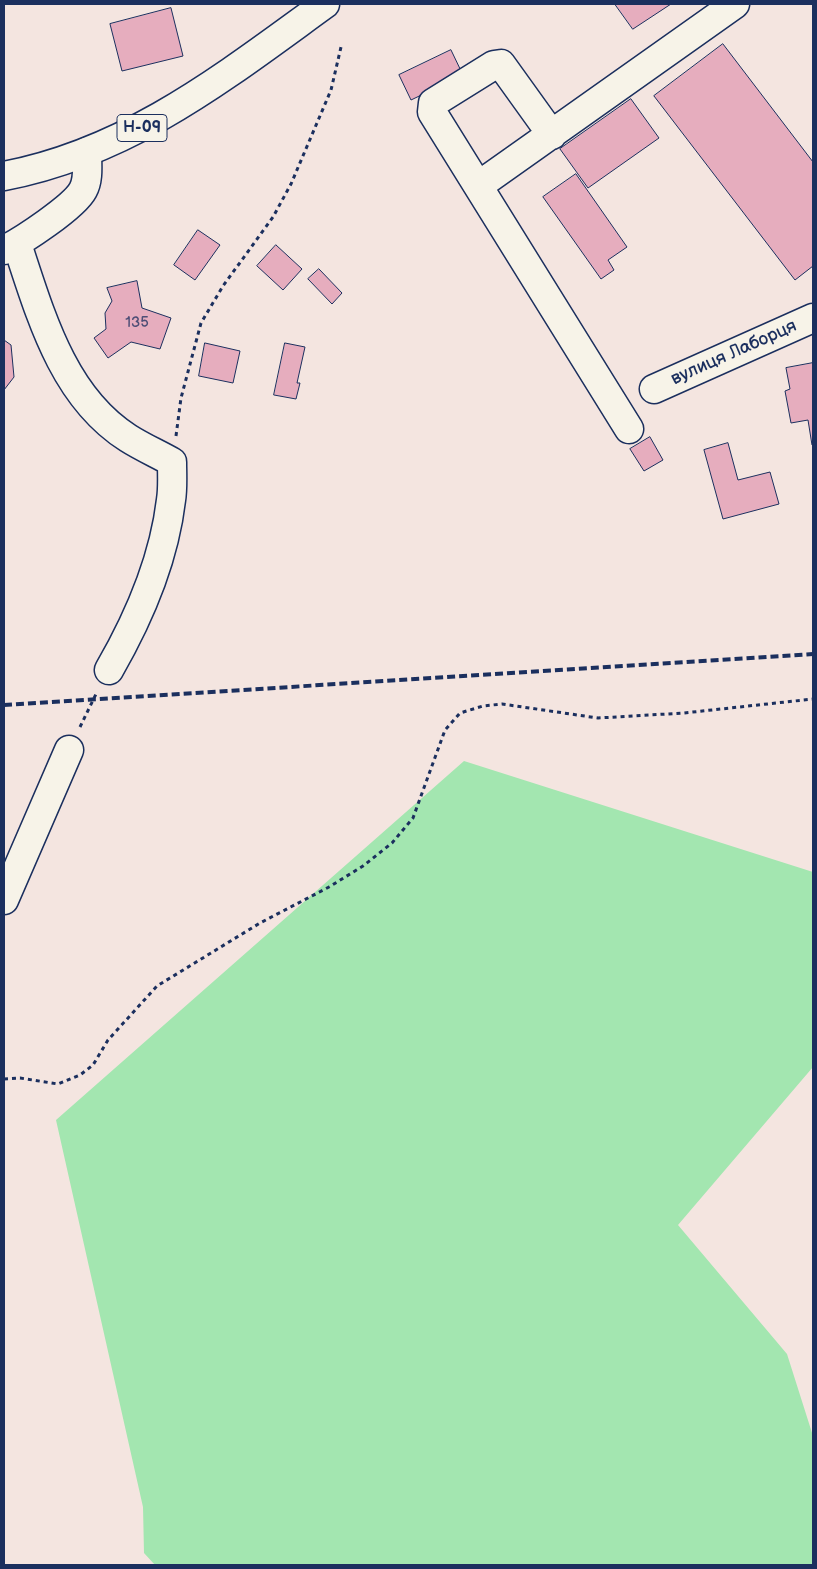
<!DOCTYPE html>
<meta charset="utf-8">
<style>
body{margin:0}
#map{position:relative;width:817px;height:1569px;overflow:hidden;background:#f4e5e0;font-family:"Balsamiq Sans",sans-serif}
canvas{display:block}
.frame{position:absolute;inset:0;border:5px solid #1b2f5e;pointer-events:none}
</style>
<div id="map">
<canvas width="817" height="1569"></canvas>
<div class="frame"></div>
</div>
<script>
const ctx = document.querySelector('canvas').getContext('2d');
ctx.lineJoin = 'round';
function fillPath(path, color) {
  ctx.fillStyle = color;
  ctx.fill(path, 'evenodd');
}
function trace(path, color, width, dash) {
  ctx.strokeStyle = color;
  ctx.lineWidth = width;
  ctx.lineCap = dash ? 'butt' : 'round';
  ctx.setLineDash(dash || []);
  ctx.stroke(path);
}
function write(font, color, halo, rows, align = 'center') {
  ctx.font = font + ' "Balsamiq Sans",sans-serif';
  ctx.lineWidth = 5;
  ctx.setLineDash([]);
  ctx.textBaseline = 'middle';
  ctx.strokeStyle = halo;
  ctx.fillStyle = color;
  for (const [text, x, y, turn = 0] of rows) {
    ctx.save();
    ctx.translate(x, y);
    ctx.rotate((+turn || 0) * Math.PI / 180);
    ctx.textAlign = isNaN(turn) ? turn : align;
    if (halo) ctx.strokeText(text, 0, 0);
    ctx.fillText(text, 0, 0);
    ctx.restore();
  }
}
fillPath(new Path2D(`
 M 464,761 L 813,872 L 813,1067 L 678,1225 L 787,1354 L 813,1436 L 813,1565 L 155,1565 L 144,1553 L 143,1507 L 56,1120 Z`), '#a3e6b0');
const building = new Path2D(`
 M 615,4 L 671,4 L 633,29 Z
 M 171,8 L 183,56 L 122,71 L 110,24 Z
 M 723,44 L 813,162 L 813,266 L 795,280 L 654,96 Z
 M 451,50 L 463,75 L 411,100 L 399,75 Z
 M 631,99 L 659,138 L 588,188 L 560,149 Z
 M 576,174 L 627,247 L 608,260 L 614,270 L 601,279 L 543,197 Z
 M 198,230 L 220,245 L 195,280 L 174,265 Z
 M 276,245 L 302,269 L 283,290 L 257,266 Z
 M 319,269 L 342,293 L 332,304 L 308,279 Z
 M 137,281 L 142,308 L 171,318 L 160,349 L 131,342 L 108,358 L 94,338 L 106,329 L 105,313 L 112,301 L 107,288 Z
 M 4,340 L 11,345 L 14,377 L 4,390 Z
 M 205,343 L 240,351 L 233,383 L 199,376 Z
 M 285,343 L 305,347 L 297,383 L 300,383 L 296,399 L 274,395 Z
 M 813,363 L 813,444 L 812,445 L 808,420 L 791,423 L 785,391 L 790,389 L 786,368 Z
 M 650,437 L 663,460 L 644,471 L 630,449 Z
 M 728,443 L 738,480 L 770,472 L 779,504 L 723,519 L 704,450 Z`);
fillPath(building, '#e6adbe');
trace(building, '#1b2f5e', 1);
const minor = new Path2D(`
 M 478,186 L 432,112 L 433,103 L 494,65 L 501,64 L 552,135
 M 17,244 C 40,313 62,396 128,438 C 142,447 158,454 172,462 C 172,474 173,488 171,500 C 164,560 139,618 109,670
 M 4,250 C 22,241 74,207 83,190 C 89,179 87,165 87,152
 M 654,389 L 813,318
 M 629,429 L 478,186 L 735,4
 M 4,900 L 69,750`);
const major = new Path2D(`
 M 4,176 C 130,152 224,77 325,4`);
trace(minor, '#1b2f5e', 31);
trace(major, '#1b2f5e', 31);
trace(new Path2D(`
 M 176,436 L 181,398 L 201,323 L 223,286 L 273,217 L 291,184 L 331,90 L 341,47
 M 80,727 L 97,692
 M 4,1079 L 20,1078 L 58,1084 L 80,1075 L 93,1065 L 108,1040 L 157,986 L 260,923 L 329,887 L 363,866 L 392,843 L 413,818 L 445,730 L 460,713 L 483,706 L 502,704 L 598,718 L 684,713 L 813,699`), '#1b2f5e', 3, [4, 4]);
trace(minor, '#f7f3e8', 28);
trace(major, '#f7f3e8', 28);
trace(new Path2D(`
 M 4,705 L 813,654`), '#1b2f5e', 4, [8, 4]);
write('15px', '#4e4e76', null, [
 ["135",137,323]
]);
for (const [x, y, w] of [
 [142,128,50]
]) {
  const box = new Path2D();
  box.roundRect(x - w / 2, y - 13.5, w, 27, 4);
  ctx.fillStyle = '#f7f3e8';
  ctx.fill(box);
  trace(box, '#1b2f5e', 1);
}
write('bold 16px', '#1b2f5e', null, [
 ["Н-09",142,128]
]);
write('18px', '#1b2f5e', '#f7f3e8', [
 ["вулиця Лаборця",734,353,-24]
]);
</script>
